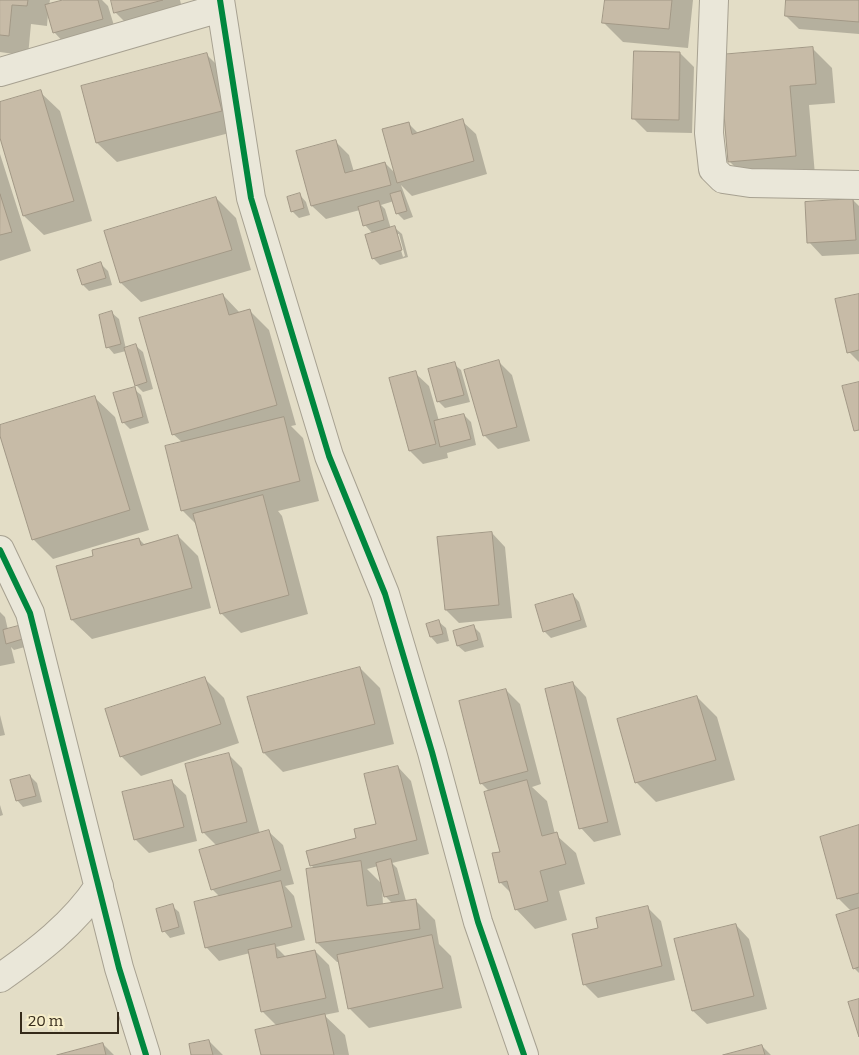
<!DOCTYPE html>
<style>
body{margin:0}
#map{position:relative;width:859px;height:1055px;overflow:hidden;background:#e3ddc6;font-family:Bitter,serif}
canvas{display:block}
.scale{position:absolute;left:20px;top:1012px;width:99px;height:22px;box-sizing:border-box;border:2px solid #352a1a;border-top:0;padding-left:6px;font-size:15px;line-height:18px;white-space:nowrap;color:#352a1a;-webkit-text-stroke:4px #f7eeca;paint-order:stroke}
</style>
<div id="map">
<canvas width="859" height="1055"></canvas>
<div class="scale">20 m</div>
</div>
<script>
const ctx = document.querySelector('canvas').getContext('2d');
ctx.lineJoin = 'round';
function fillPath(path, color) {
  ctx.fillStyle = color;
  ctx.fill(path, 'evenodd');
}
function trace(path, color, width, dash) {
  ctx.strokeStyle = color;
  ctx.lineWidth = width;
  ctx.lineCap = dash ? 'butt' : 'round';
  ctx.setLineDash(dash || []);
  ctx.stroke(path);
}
fillPath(new Path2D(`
 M 0,0 L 50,0 L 49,5 L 67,0 L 102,0 L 108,6 L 116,32 L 67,46 L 54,32 L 48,13 L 47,26 L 31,24 L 28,56 L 0,52 Z
 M 112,0 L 180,0 L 183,12 L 129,26 L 115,12 Z
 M 606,0 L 693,0 L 688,48 L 623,42 L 603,22 Z
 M 787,0 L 859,0 L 859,34 L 799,29 L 786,16 Z
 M 812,48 L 832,68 L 835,103 L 809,105 L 815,175 L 749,181 L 729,161 Z
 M 680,53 L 694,67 L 692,133 L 647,132 L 633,118 Z
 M 206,54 L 226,74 L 241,130 L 117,162 L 97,143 L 83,87 Z
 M 40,92 L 60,111 L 92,221 L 44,235 L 24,216 L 0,134 L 0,104 Z
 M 462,121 L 476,134 L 487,174 L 412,196 L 401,185 L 413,217 L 404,220 L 398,214 L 394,201 L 381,205 L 385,209 L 391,229 L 395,228 L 402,234 L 408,257 L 380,265 L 373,258 L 373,234 L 365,225 L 360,210 L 326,219 L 312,206 L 336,142 L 349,155 L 354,172 L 385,163 L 396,174 L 408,123 L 419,134 ZM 396,234 L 399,234 L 405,256 L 403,257 Z
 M 0,154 L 31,251 L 0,261 Z
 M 300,195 L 306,202 L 310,215 L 299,218 L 292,211 Z
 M 216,198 L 236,218 L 251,270 L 141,302 L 121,283 L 105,232 Z
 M 853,200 L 859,206 L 859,254 L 822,256 L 809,242 Z
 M 101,264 L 108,271 L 112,285 L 89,291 L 83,285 Z
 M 223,295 L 240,313 L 249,310 L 269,330 L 296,425 L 291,426 L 303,438 L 319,501 L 278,511 L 282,516 L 308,614 L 241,633 L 221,613 L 197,525 L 182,510 L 183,443 L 173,434 Z
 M 859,295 L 859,362 L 849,352 Z
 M 112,313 L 119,319 L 126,349 L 136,346 L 143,352 L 153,389 L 143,392 L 136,385 L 126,351 L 114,354 L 108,347 Z
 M 498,361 L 512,375 L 530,441 L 498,449 L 485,436 L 466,371 Z
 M 454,364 L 461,370 L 470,402 L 445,408 L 438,401 Z
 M 415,373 L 429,386 L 439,421 L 464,415 L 471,422 L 476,445 L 447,453 L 448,458 L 423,464 L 410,451 L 390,379 Z
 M 134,389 L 141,395 L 149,423 L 130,429 L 123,422 Z
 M 95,398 L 115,417 L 149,530 L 53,559 L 33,539 L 0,426 Z
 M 492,533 L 505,547 L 512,618 L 459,623 L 446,610 Z
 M 178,536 L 198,556 L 211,608 L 92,639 L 72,620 L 95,557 L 139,539 L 145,545 Z
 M 573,595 L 579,602 L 587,627 L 551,638 L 544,631 Z
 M 0,612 L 5,617 L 8,630 L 32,645 L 14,650 L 11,647 L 15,663 L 0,666 Z
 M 439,622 L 446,628 L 449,641 L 437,644 L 431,637 Z
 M 474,627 L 480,633 L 484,647 L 465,652 L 458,646 Z
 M 360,668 L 380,688 L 394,744 L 283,772 L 264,753 Z
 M 204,678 L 224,698 L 239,743 L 141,776 L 121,756 Z
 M 573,683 L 586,697 L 621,835 L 594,842 L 581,828 Z
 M 506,690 L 520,704 L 541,784 L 532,787 L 547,801 L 555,834 L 576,853 L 585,884 L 559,891 L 567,920 L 535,929 L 516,909 L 511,893 L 501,883 L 501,853 L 490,792 L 481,783 Z
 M 697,697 L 717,717 L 735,780 L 656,802 L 636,782 Z
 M 0,715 L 5,735 L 0,736 Z
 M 228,754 L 242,768 L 260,834 L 269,832 L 283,845 L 294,884 L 285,886 L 294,896 L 305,940 L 276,947 L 286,957 L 315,951 L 329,965 L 339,1012 L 324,1015 L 345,1035 L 349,1055 L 262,1055 L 277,1026 L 262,1011 L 250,953 L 219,961 L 206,947 L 220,897 L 212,889 L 217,846 L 204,833 L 186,765 Z
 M 398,767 L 411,781 L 429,854 L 392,863 L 397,868 L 406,901 L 415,900 L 435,920 L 439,944 L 451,956 L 462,1008 L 369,1028 L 349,1008 L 340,962 L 337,962 L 317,943 L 315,869 L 311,865 L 378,825 ZM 378,866 L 385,896 L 392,903 L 383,905 L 382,884 L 367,869 Z
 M 30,776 L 37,783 L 42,802 L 23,807 L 17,800 Z
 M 172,782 L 186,795 L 197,841 L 149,853 L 135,839 Z
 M 0,805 L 3,815 L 0,816 Z
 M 859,827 L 859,973 L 854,968 L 851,911 L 838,898 Z
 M 172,906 L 179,912 L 185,934 L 170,938 L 164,931 Z
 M 647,907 L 661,921 L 675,980 L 598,998 L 584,984 L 600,929 Z
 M 736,925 L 749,939 L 767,1009 L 707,1024 L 693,1011 L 676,940 Z
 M 209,1041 L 223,1055 L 193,1055 Z
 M 103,1044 L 114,1055 L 62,1055 Z
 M 762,1046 L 771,1055 L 728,1055 Z`), '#0003');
const building = new Path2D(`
 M 0,0 L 28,0 L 27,6 L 12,5 L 9,36 L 0,35 Z
 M 63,0 L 98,0 L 103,19 L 53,33 L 45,5 Z
 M 111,0 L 163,0 L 114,13 Z
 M 605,0 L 672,0 L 669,29 L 602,23 Z
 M 786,0 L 859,0 L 859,22 L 785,16 Z
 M 813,47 L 816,84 L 790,86 L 796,156 L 728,162 L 719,55 Z
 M 634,51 L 680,52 L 679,120 L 632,119 Z
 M 207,53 L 222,111 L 96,143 L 81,86 Z
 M 41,90 L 74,201 L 23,216 L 0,138 L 0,102 Z
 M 463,119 L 474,161 L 397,183 L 382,129 L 409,122 L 412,134 Z
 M 336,140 L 345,173 L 385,162 L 391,185 L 311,206 L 296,151 Z
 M 401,191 L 407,211 L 396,214 L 390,194 Z
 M 300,193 L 304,208 L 291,212 L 287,197 Z
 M 0,194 L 12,232 L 0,235 Z
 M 216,197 L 232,250 L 120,283 L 104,231 Z
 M 853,199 L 856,240 L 807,243 L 805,202 Z
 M 379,201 L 384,220 L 363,226 L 358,207 Z
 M 395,226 L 402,250 L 372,259 L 365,235 Z
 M 101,262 L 106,278 L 82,285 L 77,270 Z
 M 223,294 L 229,315 L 250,309 L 277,405 L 172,435 L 139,318 Z
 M 859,294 L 859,350 L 847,353 L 835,299 Z
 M 112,311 L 121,344 L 106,348 L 99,315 Z
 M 136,344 L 147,382 L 135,386 L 124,348 Z
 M 499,360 L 517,427 L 483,436 L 464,370 Z
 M 455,362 L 464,395 L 437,402 L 428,369 Z
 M 416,371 L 436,444 L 409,451 L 389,378 Z
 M 859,382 L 859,430 L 854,431 L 842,386 Z
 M 135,387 L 143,417 L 122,423 L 113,393 Z
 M 95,396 L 130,510 L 32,540 L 0,436 L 0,425 Z
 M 464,414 L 471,439 L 440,447 L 434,421 Z
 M 284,417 L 300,481 L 181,511 L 165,446 Z
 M 263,495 L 289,595 L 220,614 L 193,514 Z
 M 492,532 L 499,605 L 445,610 L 437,537 Z
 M 178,535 L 192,588 L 71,620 L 56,566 L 93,556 L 92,550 L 139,538 L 141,545 Z
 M 573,594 L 581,620 L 543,632 L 535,605 Z
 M 439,620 L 443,634 L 430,637 L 426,624 Z
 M 22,625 L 26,638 L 6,644 L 3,630 Z
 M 474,625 L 478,640 L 457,646 L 453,631 Z
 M 360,667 L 375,724 L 263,753 L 247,697 Z
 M 205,677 L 221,724 L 120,757 L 105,709 Z
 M 573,682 L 608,822 L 579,829 L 545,689 Z
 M 506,689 L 528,771 L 480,784 L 459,701 Z
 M 697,696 L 716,760 L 635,783 L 617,719 Z
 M 229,753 L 247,822 L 202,833 L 185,764 Z
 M 398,766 L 417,840 L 310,866 L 306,851 L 356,838 L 354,829 L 376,824 L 364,774 Z
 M 30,775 L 36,796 L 16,801 L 10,780 Z
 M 172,780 L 184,827 L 134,840 L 122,792 Z
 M 527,780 L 542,836 L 557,832 L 566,864 L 540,871 L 548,901 L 515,910 L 507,881 L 499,883 L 492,853 L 500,852 L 484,792 Z
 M 859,825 L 859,893 L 837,899 L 820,837 Z
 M 269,830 L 281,870 L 211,890 L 199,850 Z
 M 391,859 L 399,894 L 384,897 L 376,863 Z
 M 361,861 L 367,906 L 416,899 L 420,929 L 316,943 L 306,869 Z
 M 281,881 L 292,927 L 205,948 L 194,902 Z
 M 173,904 L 179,927 L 162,932 L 156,909 Z
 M 648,906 L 662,966 L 583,985 L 572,934 L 598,928 L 596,918 Z
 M 859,908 L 859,967 L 853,969 L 836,915 Z
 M 736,924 L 754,996 L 692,1011 L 674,939 Z
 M 432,935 L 443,988 L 348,1009 L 337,955 Z
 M 275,944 L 277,958 L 315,950 L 326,998 L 261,1012 L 248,950 Z
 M 859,999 L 859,1037 L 848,1002 Z
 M 325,1014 L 334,1055 L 261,1055 L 255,1030 Z
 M 209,1040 L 213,1055 L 191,1055 L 189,1044 Z
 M 103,1043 L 106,1055 L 57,1055 Z
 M 762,1045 L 765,1055 L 723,1055 Z`);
fillPath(building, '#c7bba7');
trace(building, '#a29886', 1);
const minor = new Path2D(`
 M 220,0 L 251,198 L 329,456 L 385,594 L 432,752 L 478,922 L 524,1055
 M 714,0 L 709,133 L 713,169 L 723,179 L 750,183 L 859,185
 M 0,72 L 220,8
 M 0,550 L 30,613 L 119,968 L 146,1055
 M 0,978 C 37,952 74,924 99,886`);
trace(minor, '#a7a191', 30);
trace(minor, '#eae7d9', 28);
trace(new Path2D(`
 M 220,0 L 251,198 L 329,456 L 385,594 L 432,752 L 478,922 L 524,1055
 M 0,550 L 30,613 L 119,968 L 146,1055`), '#00873e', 6);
</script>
